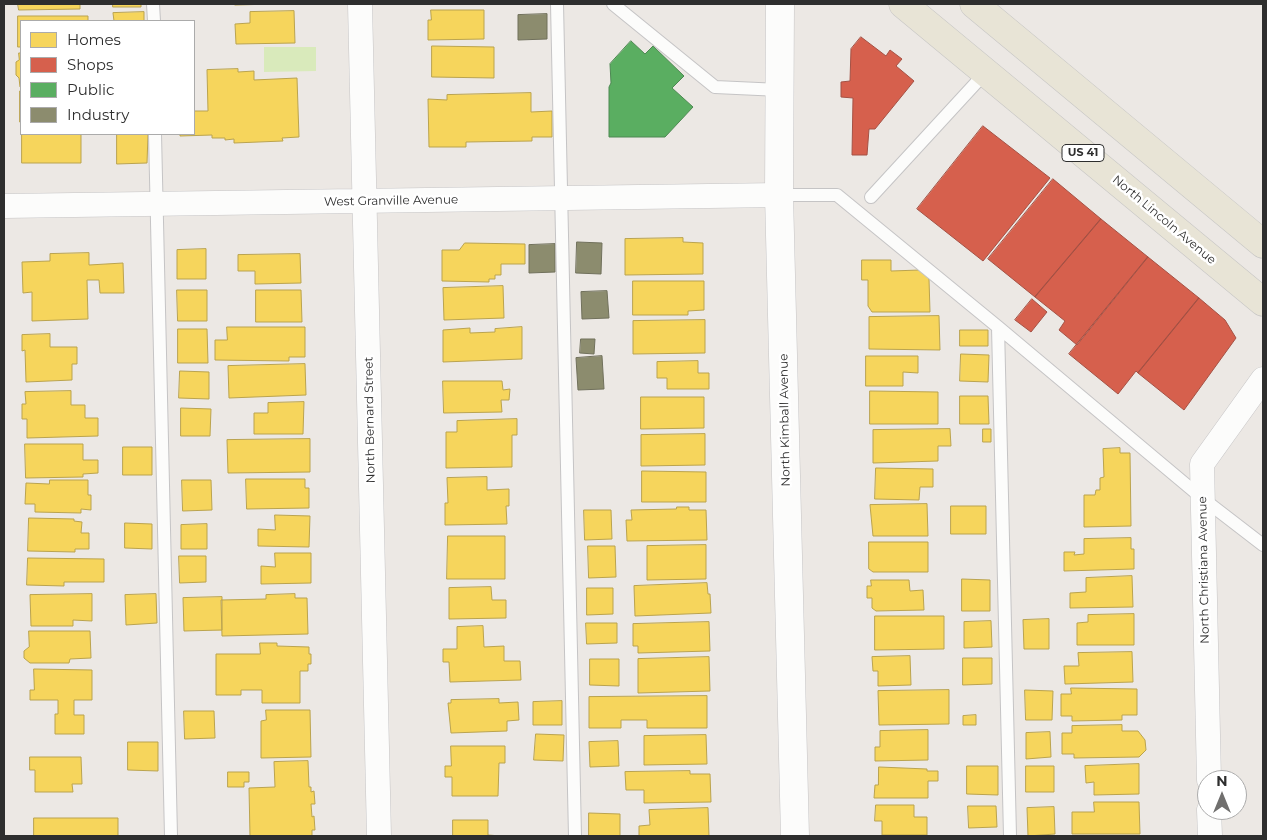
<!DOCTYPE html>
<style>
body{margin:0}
#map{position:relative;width:1267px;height:840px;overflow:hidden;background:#ece8e4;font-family:Montserrat,sans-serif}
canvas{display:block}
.frame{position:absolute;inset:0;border:5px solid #2e2e2e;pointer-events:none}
.legend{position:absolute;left:20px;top:20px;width:175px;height:115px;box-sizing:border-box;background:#fff;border:1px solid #ababab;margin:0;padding:6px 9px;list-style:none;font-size:15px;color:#2e2e2e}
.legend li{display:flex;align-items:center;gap:10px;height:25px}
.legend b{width:25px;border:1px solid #ababab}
.north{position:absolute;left:1197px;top:770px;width:50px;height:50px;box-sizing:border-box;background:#fff;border:1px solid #ababab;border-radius:50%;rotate:0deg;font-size:14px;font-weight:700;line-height:20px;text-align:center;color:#2e2e2e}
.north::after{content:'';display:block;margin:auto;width:18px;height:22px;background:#706f6e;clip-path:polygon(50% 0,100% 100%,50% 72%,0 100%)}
</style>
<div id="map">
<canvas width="1267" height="840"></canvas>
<div class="frame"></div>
<ul class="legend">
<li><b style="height:14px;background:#f6d55c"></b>Homes</li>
<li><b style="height:14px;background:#d6604d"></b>Shops</li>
<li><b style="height:14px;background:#5aae61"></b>Public</li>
<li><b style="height:14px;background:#8c8c6e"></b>Industry</li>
</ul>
<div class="north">N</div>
</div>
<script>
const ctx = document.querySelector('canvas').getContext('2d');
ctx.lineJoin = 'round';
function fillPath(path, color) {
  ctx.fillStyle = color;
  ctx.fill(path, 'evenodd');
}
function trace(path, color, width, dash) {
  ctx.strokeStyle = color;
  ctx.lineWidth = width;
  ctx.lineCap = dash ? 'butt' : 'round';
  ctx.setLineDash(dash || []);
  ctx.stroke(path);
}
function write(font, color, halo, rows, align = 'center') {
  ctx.font = font + ' Montserrat,sans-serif';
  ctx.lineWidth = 5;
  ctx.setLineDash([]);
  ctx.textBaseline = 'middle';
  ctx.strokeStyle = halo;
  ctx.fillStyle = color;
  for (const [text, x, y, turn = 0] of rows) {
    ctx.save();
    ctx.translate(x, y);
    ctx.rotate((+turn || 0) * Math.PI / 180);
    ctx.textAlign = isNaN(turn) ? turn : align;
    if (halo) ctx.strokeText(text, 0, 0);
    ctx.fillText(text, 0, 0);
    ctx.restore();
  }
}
fillPath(new Path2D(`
 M 264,47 L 316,47 L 316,71 L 264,72 Z`), '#d9eabb');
const homes = new Path2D(`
 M 18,4 L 80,4 L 80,9 L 19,10 Z
 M 113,4 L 141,4 L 141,7 L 113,7 Z
 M 235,4 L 274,4 L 235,5 Z
 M 431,10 L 484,10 L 484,39 L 428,40 L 428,20 L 431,20 Z
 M 294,11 L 295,43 L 236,44 L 235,24 L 250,23 L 250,12 Z
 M 144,12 L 144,21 L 114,21 L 113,13 Z
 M 18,16 L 88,16 L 88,21 L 21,21 L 21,47 L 18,47 Z
 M 432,46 L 494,47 L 494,78 L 432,77 Z
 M 19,53 L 21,53 L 21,86 L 20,87 L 19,78 L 16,75 L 16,62 L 19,60 Z
 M 238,69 L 238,72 L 254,71 L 254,80 L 297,78 L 299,137 L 282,138 L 283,141 L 234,143 L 234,139 L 225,140 L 225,138 L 212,138 L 212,135 L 180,136 L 180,134 L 194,134 L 194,111 L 208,111 L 207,70 Z
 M 20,91 L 21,91 L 21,122 L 20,122 Z
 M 531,93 L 531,112 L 552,111 L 552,137 L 532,137 L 532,141 L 466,142 L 466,147 L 429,147 L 428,99 L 447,100 L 447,95 Z
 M 22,134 L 81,134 L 81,163 L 22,163 Z
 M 117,134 L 148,134 L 147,163 L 117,164 Z
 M 683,238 L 683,242 L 703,243 L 703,274 L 625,275 L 625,239 Z
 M 465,243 L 525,244 L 525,264 L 501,264 L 501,275 L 495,275 L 495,279 L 489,279 L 489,282 L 442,281 L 442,250 L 459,250 Z
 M 206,249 L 206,279 L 177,279 L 177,250 Z
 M 89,253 L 89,265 L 123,263 L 124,293 L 100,293 L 99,280 L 87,280 L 88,319 L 32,321 L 32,292 L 23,293 L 22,262 L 50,261 L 50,254 Z
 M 300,254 L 301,283 L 255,284 L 255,271 L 238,271 L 238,255 Z
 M 862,260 L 891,260 L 891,271 L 920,270 L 929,279 L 930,312 L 872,312 L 868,306 L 868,280 L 862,280 Z
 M 633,281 L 704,281 L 704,310 L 688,311 L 688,315 L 633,315 Z
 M 503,286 L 504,318 L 444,320 L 443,288 Z
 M 177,290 L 207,290 L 207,321 L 178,321 Z
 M 256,290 L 301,290 L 302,322 L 256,322 Z
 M 939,316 L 940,350 L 869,349 L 869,317 Z
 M 705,320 L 705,353 L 633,354 L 633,321 Z
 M 227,327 L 305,327 L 305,357 L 289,357 L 289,361 L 215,360 L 215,340 L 227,340 Z
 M 522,327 L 522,359 L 443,362 L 443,330 L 470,328 L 470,333 L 495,332 L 495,329 Z
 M 178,329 L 207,329 L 208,363 L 178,363 Z
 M 960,330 L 988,330 L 988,346 L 960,346 Z
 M 50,334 L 50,347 L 77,347 L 77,364 L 72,364 L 72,380 L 26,382 L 25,350 L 22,351 L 22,335 Z
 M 961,354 L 989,355 L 988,382 L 960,381 Z
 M 866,356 L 918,356 L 918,373 L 903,372 L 903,386 L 866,386 Z
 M 698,361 L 698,373 L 709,373 L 709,389 L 667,389 L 667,378 L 657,378 L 657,362 Z
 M 305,364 L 306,395 L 229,398 L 228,366 Z
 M 180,371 L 209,372 L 209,399 L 179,398 Z
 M 443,381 L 502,381 L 503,390 L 510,389 L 509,400 L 501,400 L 502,412 L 444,413 Z
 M 71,391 L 71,405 L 85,405 L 85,418 L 98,418 L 98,436 L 27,438 L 27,419 L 22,419 L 22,404 L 26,404 L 25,392 Z
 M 870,391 L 938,392 L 938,424 L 870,424 Z
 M 960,396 L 988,396 L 989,424 L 960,424 Z
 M 641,397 L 704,397 L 704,428 L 641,429 Z
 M 304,402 L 303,434 L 254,434 L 254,413 L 268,413 L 268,403 Z
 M 181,408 L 211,409 L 210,436 L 181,436 Z
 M 517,419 L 517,435 L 512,435 L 512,467 L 446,468 L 446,432 L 457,432 L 457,421 Z
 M 950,429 L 951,446 L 938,446 L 938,461 L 873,463 L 873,430 Z
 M 983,429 L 991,429 L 991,442 L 983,442 Z
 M 705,434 L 705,465 L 641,466 L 641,435 Z
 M 310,439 L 310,472 L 228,473 L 227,440 Z
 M 25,444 L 83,444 L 83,460 L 98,460 L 98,473 L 83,474 L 83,477 L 26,478 Z
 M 123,447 L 152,447 L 152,475 L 123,475 Z
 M 1120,448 L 1120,453 L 1130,453 L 1131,526 L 1084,527 L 1084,495 L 1095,495 L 1096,490 L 1100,490 L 1100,478 L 1104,477 L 1103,449 Z
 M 876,468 L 933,469 L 933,487 L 920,487 L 919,500 L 875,499 Z
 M 642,471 L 706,472 L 706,502 L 642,502 Z
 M 487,477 L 487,490 L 509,489 L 509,506 L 506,506 L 507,524 L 445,525 L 445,503 L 448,503 L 447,478 Z
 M 246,479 L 305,479 L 305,488 L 309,488 L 309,508 L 247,509 Z
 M 50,480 L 88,480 L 88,495 L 91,495 L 91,510 L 81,509 L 81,513 L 35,512 L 35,504 L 25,504 L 26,483 L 49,484 Z
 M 182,480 L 211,480 L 212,510 L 183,511 Z
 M 927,504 L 928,536 L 873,536 L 870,505 Z
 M 951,506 L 986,506 L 986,534 L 951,534 Z
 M 677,507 L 689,507 L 689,510 L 706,510 L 707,540 L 627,541 L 626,520 L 632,520 L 631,510 L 676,509 Z
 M 584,510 L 611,510 L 612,539 L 585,540 Z
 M 275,515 L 310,516 L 309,547 L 258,546 L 258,529 L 275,530 Z
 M 29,518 L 74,519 L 74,521 L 82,522 L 81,533 L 89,533 L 89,549 L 75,549 L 75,552 L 28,551 Z
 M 125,523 L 152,524 L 152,549 L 125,548 Z
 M 207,524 L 207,549 L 181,549 L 181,525 Z
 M 448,536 L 505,536 L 505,579 L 447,579 Z
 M 1131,538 L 1131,549 L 1134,549 L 1134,569 L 1064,571 L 1064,552 L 1075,552 L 1074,555 L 1084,554 L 1084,539 Z
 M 869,542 L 928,542 L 928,572 L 873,572 L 869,569 Z
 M 706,545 L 706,579 L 647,580 L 647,546 Z
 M 588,546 L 615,546 L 616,577 L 589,578 Z
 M 275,553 L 311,553 L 311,583 L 261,584 L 261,566 L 275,567 Z
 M 179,556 L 206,556 L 206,582 L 180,583 Z
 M 28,558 L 104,559 L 104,582 L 64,582 L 64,586 L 27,585 Z
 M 1132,576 L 1133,607 L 1070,608 L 1070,593 L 1086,592 L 1086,578 Z
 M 962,579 L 990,580 L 990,611 L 962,611 Z
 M 871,580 L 909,580 L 910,591 L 923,590 L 924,610 L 876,611 L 872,608 L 872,598 L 867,598 L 867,586 L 871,586 Z
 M 707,583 L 708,594 L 710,594 L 711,613 L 635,616 L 634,586 Z
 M 491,587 L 492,600 L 506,600 L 506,618 L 449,619 L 449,588 Z
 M 587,588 L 613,588 L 613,614 L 587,615 Z
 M 92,594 L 92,621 L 73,620 L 73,626 L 31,626 L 30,595 Z
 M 156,594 L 157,623 L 126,625 L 125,595 Z
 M 295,594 L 295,598 L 307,598 L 308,634 L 222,636 L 221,600 L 266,599 L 266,595 Z
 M 222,597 L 222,630 L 184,631 L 183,598 Z
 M 1134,614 L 1134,645 L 1077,645 L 1077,623 L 1088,622 L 1088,615 Z
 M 875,616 L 944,616 L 944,649 L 875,650 Z
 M 1049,619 L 1049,649 L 1024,649 L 1023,620 Z
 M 991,621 L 992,647 L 964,648 L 964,622 Z
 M 709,622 L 710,651 L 638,653 L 638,646 L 633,646 L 633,624 Z
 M 586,623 L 617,623 L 617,643 L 587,644 Z
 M 483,626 L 484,647 L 504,646 L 504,661 L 520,661 L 521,680 L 450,682 L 449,662 L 443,662 L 443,649 L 457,649 L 457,627 Z
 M 29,631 L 90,631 L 91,658 L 70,659 L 69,663 L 30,663 L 24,658 L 24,651 L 29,647 Z
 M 260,643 L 277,643 L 277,646 L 309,647 L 309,654 L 311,654 L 311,664 L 308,664 L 308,671 L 300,671 L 300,703 L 262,703 L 262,690 L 241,690 L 241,695 L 216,695 L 216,654 L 260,654 Z
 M 1132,652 L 1133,682 L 1065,684 L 1064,666 L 1079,666 L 1078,653 Z
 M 910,656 L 911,685 L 878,686 L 878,671 L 873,671 L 872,657 Z
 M 709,657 L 710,691 L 638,693 L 638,659 Z
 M 963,658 L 992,658 L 992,684 L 963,685 Z
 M 590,659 L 619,659 L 619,686 L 590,685 Z
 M 34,669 L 92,670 L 92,700 L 74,700 L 74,715 L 84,715 L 84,734 L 55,734 L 55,714 L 58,714 L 58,700 L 30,700 L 30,690 L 34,690 Z
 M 1071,688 L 1137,689 L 1137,715 L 1122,715 L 1122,720 L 1072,721 L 1072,716 L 1061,716 L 1061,694 L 1071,694 Z
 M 949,690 L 949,724 L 879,725 L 878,691 Z
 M 1025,690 L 1053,691 L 1052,720 L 1026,720 Z
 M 707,696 L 707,728 L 647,728 L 647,720 L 621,720 L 621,728 L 589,728 L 589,697 Z
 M 499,699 L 499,703 L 518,702 L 519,720 L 507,721 L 507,731 L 451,733 L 448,703 L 451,703 L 451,700 Z
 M 562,701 L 562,725 L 533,725 L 533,702 Z
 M 266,710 L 310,710 L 311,757 L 261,758 L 261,721 L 266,720 Z
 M 184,711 L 214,711 L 215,738 L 185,739 Z
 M 976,715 L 976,725 L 963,725 L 963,716 Z
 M 1122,725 L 1122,731 L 1138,731 L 1145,740 L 1146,750 L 1139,757 L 1074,758 L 1074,754 L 1062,754 L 1062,733 L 1072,733 L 1072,726 Z
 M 928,730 L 928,760 L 875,761 L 875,747 L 880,747 L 880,731 Z
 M 1050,732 L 1051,757 L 1026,759 L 1026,733 Z
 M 536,734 L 564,735 L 563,761 L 534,760 Z
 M 706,735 L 707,764 L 644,765 L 644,736 Z
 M 618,741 L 619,766 L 590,767 L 589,742 Z
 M 128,742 L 158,742 L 158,771 L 128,770 Z
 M 451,746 L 505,746 L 505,763 L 499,763 L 498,796 L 452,796 L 452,777 L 445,777 L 445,766 L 451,766 Z
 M 30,757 L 81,757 L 82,784 L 72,784 L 73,792 L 35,792 L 35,770 L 30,770 Z
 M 308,761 L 309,787 L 311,787 L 311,792 L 314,791 L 315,804 L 311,804 L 312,817 L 314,816 L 315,830 L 312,830 L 312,836 L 250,836 L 249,788 L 275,787 L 274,762 Z
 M 1139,764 L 1139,794 L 1094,795 L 1094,782 L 1086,783 L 1085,766 Z
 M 967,766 L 998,766 L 998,795 L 967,794 Z
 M 1026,766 L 1054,766 L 1054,792 L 1026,792 Z
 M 879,767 L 927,769 L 927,771 L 938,771 L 938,781 L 928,781 L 928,798 L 874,798 L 875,785 L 878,785 Z
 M 690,771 L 690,774 L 710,774 L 711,802 L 644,803 L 644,790 L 626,790 L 625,772 Z
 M 228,772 L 249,772 L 249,782 L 244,782 L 244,787 L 228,787 Z
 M 1094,802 L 1139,802 L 1140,834 L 1072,834 L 1072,812 L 1094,812 Z
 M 876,805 L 914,805 L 914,817 L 927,817 L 927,835 L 882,835 L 882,821 L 875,821 Z
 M 968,806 L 996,806 L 997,827 L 969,828 Z
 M 1054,807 L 1055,834 L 1028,836 L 1027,808 Z
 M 708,808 L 709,836 L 639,836 L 639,826 L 650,825 L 649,810 Z
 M 589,813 L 620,814 L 620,836 L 589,836 Z
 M 34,818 L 118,818 L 118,836 L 34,836 Z
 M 453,820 L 488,820 L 488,835 L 501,836 L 453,836 Z`);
fillPath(homes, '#f6d55c');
trace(homes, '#baa34e', 1);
const shops = new Path2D(`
 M 861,37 L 886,56 L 890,50 L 902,59 L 896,66 L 914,81 L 875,129 L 869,129 L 867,155 L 852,155 L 853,98 L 841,97 L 841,82 L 850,81 L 851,49 Z
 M 983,126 L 1050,178 L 983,261 L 917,209 Z
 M 1053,179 L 1101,219 L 1035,297 L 988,259 Z
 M 1101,219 L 1148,257 L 1077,345 L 1059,330 L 1065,321 L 1035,297 Z
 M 1148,257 L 1199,298 L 1138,373 L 1136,371 L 1118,394 L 1069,354 Z
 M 1199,298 L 1225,320 L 1236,338 L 1184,410 L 1138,373 Z
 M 1032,299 L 1047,312 L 1031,332 L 1015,320 Z`);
fillPath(shops, '#d6604d');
trace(shops, '#a45144', 1);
const public = new Path2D(`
 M 631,41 L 645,54 L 653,46 L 684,76 L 672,88 L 693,107 L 665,137 L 609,137 L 609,87 L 611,83 L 610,64 Z`);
fillPath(public, '#5aae61');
trace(public, '#4d8852', 1);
const industry = new Path2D(`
 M 547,14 L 547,39 L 518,40 L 518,15 Z
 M 577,242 L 602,243 L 601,274 L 576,273 Z
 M 555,244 L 555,272 L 529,273 L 529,245 Z
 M 607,291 L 609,318 L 582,319 L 581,292 Z
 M 581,339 L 595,339 L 594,354 L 580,353 Z
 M 602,356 L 604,389 L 578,390 L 576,358 Z`);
fillPath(industry, '#8c8c6e');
trace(industry, '#70705b', 1);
const lane = new Path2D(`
 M 153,4 L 154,21
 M 557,4 L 575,836
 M 613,4 L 715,87 L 780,90
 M 155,134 L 171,836
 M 779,195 L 837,195 L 998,327 L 1202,498 L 1263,545
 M 871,197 L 986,72
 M 998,327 L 1010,836`);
const street = new Path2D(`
 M 360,4 L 379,836
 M 4,206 L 779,195
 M 1209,780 L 1202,464 L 1263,379
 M 1209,810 L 1210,836`);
const secondary = new Path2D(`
 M 780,4 L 779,195 L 795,836`);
const primary = new Path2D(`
 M 903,4 L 1263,302
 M 974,4 L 1263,244`);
trace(lane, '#c5c4c5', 14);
trace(street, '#c5c4c5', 25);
trace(secondary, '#c5c4c5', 29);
trace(primary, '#c6c5c4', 29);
trace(lane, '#fcfcfb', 12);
trace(street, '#fcfcfb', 24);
trace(secondary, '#fcfcfb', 28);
trace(primary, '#e8e4d6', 28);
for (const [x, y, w] of [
 [1083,153,42]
]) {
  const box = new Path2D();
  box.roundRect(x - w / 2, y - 8.5, w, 17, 4);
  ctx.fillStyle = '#fff';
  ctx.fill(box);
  trace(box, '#2e2e2e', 1);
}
write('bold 11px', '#2e2e2e', null, [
 ["US 41",1083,153]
]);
write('12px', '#2e2e2e', '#fff', [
 ["West Granville Avenue",391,201,-1],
 ["North Lincoln Avenue",1164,220,40],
 ["North Bernard Street",370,420,-91],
 ["North Kimball Avenue",785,420,-91],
 ["North Christiana Avenue",1204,570,-91]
]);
</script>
